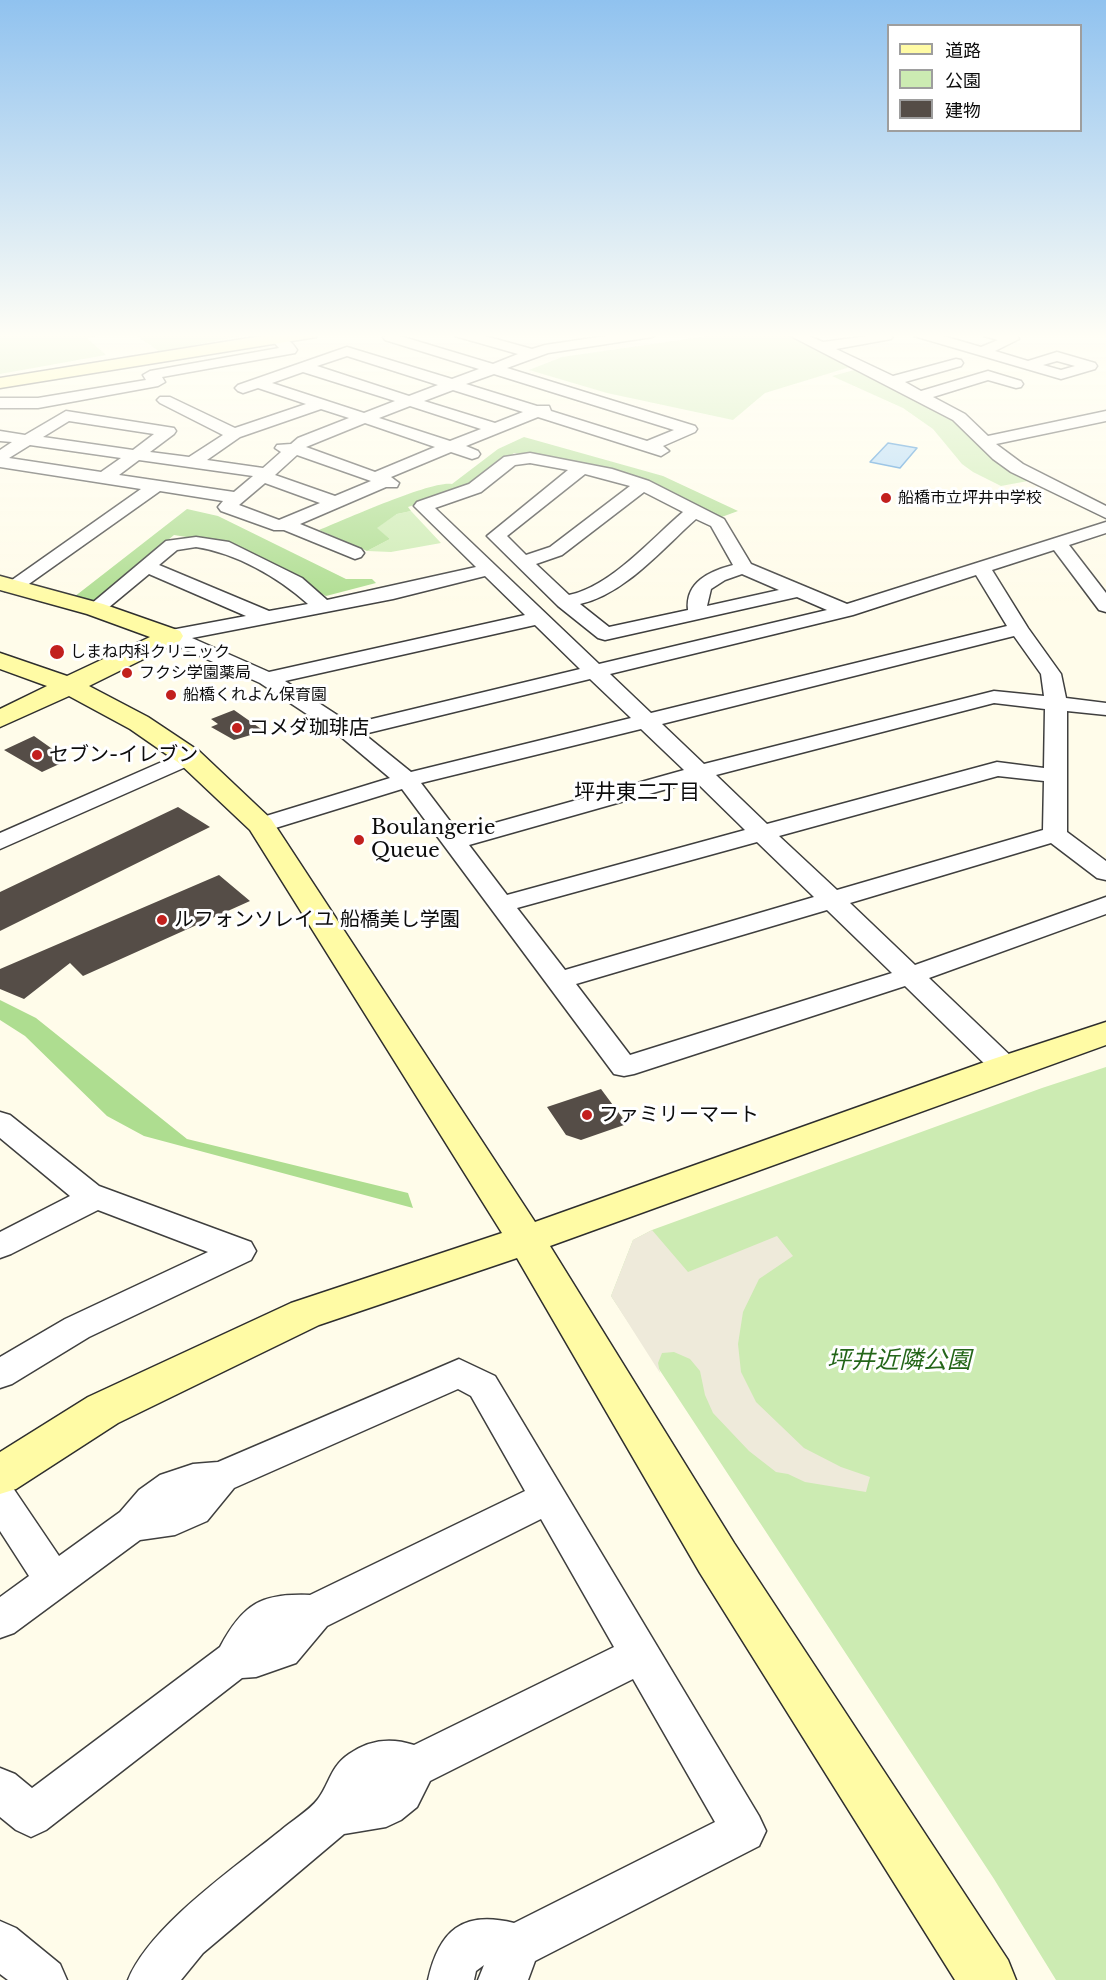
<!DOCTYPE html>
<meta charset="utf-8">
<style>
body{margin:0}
#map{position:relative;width:1106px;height:1980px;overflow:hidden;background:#fffcea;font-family:"Libre Baskerville","Noto Sans JP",serif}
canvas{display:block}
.legend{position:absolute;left:887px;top:24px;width:195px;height:108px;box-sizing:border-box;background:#fff;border:2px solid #9e9e9e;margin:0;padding:8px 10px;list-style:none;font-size:18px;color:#0c0c0c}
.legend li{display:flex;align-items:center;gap:12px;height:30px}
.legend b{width:30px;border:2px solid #9e9e9e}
</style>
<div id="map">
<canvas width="1106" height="1980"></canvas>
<ul class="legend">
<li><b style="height:8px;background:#fffba5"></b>道路</li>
<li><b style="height:16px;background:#ccebb2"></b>公園</li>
<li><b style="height:16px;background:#554d47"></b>建物</li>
</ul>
</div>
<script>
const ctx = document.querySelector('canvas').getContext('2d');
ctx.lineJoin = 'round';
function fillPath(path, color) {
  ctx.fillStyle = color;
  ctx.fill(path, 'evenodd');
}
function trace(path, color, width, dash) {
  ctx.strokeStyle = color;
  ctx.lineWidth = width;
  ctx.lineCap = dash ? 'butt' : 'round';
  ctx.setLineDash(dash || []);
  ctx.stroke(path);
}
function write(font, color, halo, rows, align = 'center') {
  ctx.font = font + ' "Libre Baskerville","Noto Sans JP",serif';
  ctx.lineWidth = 6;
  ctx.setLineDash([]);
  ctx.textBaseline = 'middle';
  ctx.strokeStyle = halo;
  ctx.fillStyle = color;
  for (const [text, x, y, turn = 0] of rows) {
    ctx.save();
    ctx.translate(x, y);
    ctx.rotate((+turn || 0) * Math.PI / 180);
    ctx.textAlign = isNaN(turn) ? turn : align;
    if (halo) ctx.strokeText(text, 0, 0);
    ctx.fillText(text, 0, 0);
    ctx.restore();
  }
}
fillPath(new Path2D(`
 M 0,333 L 32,333 L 36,336 L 55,333 L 104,333 L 88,339 L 106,355 L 0,374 Z
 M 133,333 L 256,333 L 160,352 Z
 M 729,333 L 784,333 L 850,367 L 765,393 L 733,420 L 607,393 L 529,370 L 562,357 Z
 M 858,369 L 950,417 L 991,457 L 1028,481 L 1001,486 L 973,472 L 962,464 L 933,429 L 903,408 L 832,376 Z
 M 411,511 L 441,543 L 391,552 L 367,551 L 390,539 L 376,528 L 397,514 Z
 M 1106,1067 L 1106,1980 L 1056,1980 L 994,1879 L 611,1296 L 633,1240 L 652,1230 L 1042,1088 Z`), '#ccebb2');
fillPath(new Path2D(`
 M 524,437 L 663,476 L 738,511 L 719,518 L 609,470 L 514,453 L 469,487 L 408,507 L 411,511 L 397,514 L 377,528 L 390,539 L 367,551 L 319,530 C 344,520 432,480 452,484 L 498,449 Z
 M 187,509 L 218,516 L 346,579 L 372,579 L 376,583 L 326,596 L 229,544 L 174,535 L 94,602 L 74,597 Z
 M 0,1000 L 36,1018 L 187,1139 L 408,1193 L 413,1208 L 144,1136 L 107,1116 L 25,1036 L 0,1020 Z`), '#aedd90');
fillPath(new Path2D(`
 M 652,1230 L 688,1272 L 777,1236 L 793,1256 L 759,1279 L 743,1312 L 738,1344 L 741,1372 L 756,1402 L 804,1448 L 841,1467 L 870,1477 L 866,1492 L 805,1482 L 788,1474 L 776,1472 L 749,1451 L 713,1413 L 705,1395 L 700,1371 L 690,1359 L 674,1352 L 662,1353 L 658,1363 L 660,1373 L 611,1296 L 633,1240 Z`), '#eeeada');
const water = new Path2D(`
 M 888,443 L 917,448 L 900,468 L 870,462 Z`);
fillPath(water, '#acd7f9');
trace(water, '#2f87d4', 1.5);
fillPath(new Path2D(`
 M 234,710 L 264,731 L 234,740 L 211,727 L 218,724 L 211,719 Z
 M 34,736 L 68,760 L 42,772 L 4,750 Z
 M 178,807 L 210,827 L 0,931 L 0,892 Z
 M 219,875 L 250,901 L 83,976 L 70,963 L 24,999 L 0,989 L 0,969 Z
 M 601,1089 L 627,1124 L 581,1140 L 566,1135 L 547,1107 Z`), '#554d47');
const street = new Path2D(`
 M 390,333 L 493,364 L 518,354 L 455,336 L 453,333 L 474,333 L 532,349 L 545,345 L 626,333 L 659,333 L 652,337 L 548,353 L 507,368 L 695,426 L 697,429 L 695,432 L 663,446 L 669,451 L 661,456 L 538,417 L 466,446 L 478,451 L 480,454 L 478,457 L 472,459 L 451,452 L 391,477 L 399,483 L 397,487 L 386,487 L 300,524 L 361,549 L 364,553 L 361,557 L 355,559 L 284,530 L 274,530 L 221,511 L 218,507 L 223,501 L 160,491 L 19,591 L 5,591 L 2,587 L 141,489 L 0,467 L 0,450 L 12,442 L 0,441 L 0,431 L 25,435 L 66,411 L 174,428 L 176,431 L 174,434 L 150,452 L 189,457 L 223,435 L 160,403 L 157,400 L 160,397 L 170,397 L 235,428 L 306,404 L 258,388 L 243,393 L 238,391 L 235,388 L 238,385 L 347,347 L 452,379 L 479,369 L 385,340 L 383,337 ZM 347,356 L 438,385 L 409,396 L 317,366 ZM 303,372 L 395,401 L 364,413 L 272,383 ZM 494,374 L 674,430 L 647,441 L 551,411 L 549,406 L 537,406 L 466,384 ZM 453,390 L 523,412 L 495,423 L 424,401 ZM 410,406 L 481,429 L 450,441 L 379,418 ZM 321,409 L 349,418 L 298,438 L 291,444 L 277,445 L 275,448 L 281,452 L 263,468 L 207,460 L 240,437 ZM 69,421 L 154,434 L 133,450 L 43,437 ZM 365,423 L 435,447 L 375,472 L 306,447 ZM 30,445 L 121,458 L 101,472 L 9,458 ZM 297,455 L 371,481 L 335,496 L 275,475 ZM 139,460 L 253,476 L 234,492 L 119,475 ZM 265,483 L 320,503 L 279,520 L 239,505 Z
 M 785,333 L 802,333 L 823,342 L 891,333 L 893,336 L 891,339 L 836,349 L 893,376 L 956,359 L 961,360 L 963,363 L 961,366 L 905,382 L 921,391 L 988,371 L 1021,381 L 1023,384 L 1021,387 L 1016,388 L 988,380 L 933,397 L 965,414 L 988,436 L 1106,411 L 1106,421 L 996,444 L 1023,464 L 1106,506 L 1106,518 L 1011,472 L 993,459 L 953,420 Z
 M 912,333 L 933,333 L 981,347 L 998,340 L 984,336 L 982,333 L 1004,333 L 1017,336 L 1019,339 L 995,351 L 1028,361 L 1057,352 L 1095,363 L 1097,366 L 1095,369 L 1061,379 L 914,336 ZM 1057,361 L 1075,366 L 1061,370 L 1043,365 Z
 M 277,334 C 285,336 293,343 297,350 L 295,353 L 162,377 L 165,382 L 158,386 L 38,408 L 0,408 L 0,398 L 38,398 L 146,380 L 143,375 L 150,371 L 279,348 L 270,338 Z
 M 530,453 L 612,469 L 649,481 L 724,519 L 751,564 L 847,604 L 1106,522 L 1106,533 L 1069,545 L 1106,593 L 1106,612 L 1099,610 L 1054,550 L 992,570 L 1028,628 L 1061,674 L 1066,698 L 1106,703 L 1106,715 L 1067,711 L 1067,832 L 1106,861 L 1106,880 L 1097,878 L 1051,843 L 850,903 L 915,965 L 1106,897 L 1106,914 L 929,978 L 1015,1060 L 1019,1067 L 1015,1074 L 1005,1076 L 995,1074 L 905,986 L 634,1074 L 624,1076 L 614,1074 L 402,789 L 269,830 L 261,832 L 253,830 L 249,825 L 253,820 L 390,778 L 340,736 L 260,683 L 164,640 L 161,636 L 164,632 L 171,630 L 246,616 L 149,574 L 102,613 L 88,613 L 85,609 L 166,541 L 196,537 L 229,542 L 302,578 L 327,600 L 476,567 L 414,506 L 417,502 L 469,484 L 504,457 ZM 530,463 L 568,470 L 487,536 L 558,606 L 598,638 L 605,640 L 797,597 L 827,610 L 599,664 L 435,508 L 481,492 L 515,465 ZM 585,474 L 630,486 L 550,547 L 526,555 L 507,536 ZM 644,492 L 683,512 C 650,540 611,586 569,595 L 536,564 L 562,555 ZM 696,519 L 711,526 L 733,565 C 710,571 685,582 688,610 L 609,627 L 580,604 C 625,594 662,549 696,519 ZM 196,547 C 236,553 278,577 308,604 L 269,611 L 159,565 L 177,550 ZM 742,574 L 779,590 L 707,606 L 711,589 L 725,580 ZM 976,575 L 1007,626 L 651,713 L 610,674 L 853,615 ZM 485,576 L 525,615 L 269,672 L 192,638 L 393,599 ZM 535,625 L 580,669 L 351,724 L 285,681 ZM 1014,636 L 1041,674 L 1044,696 L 994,691 L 704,764 L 662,724 ZM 590,679 L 631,718 L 411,772 L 364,734 ZM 994,703 L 1045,709 L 1044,768 L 997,762 L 767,824 L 716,775 ZM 641,729 L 684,770 L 459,833 L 421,783 ZM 998,776 L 1044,781 L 1043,830 L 837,890 L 779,836 ZM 695,781 L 745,830 L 507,895 L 469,845 ZM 757,842 L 814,897 L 565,970 L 517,908 ZM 827,910 L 892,973 L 630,1055 L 576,984 Z
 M 189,750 L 197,752 L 200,757 L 197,762 L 0,849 L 0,833 Z
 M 0,1112 L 10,1115 L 99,1186 L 251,1242 L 256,1251 L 251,1260 L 89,1337 L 12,1384 L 0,1388 L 0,1357 L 65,1319 L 208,1252 L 98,1210 L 11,1254 L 0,1258 L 0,1232 L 70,1196 L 0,1138 Z
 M 459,1359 L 495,1376 L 759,1816 L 766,1831 L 759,1846 L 535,1961 L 528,1980 L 478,1980 L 484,1965 L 476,1971 L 474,1980 L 428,1980 C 439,1931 462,1910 514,1923 L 715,1822 L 633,1679 L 430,1781 L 417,1807 L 401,1820 L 386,1827 L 344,1834 L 203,1953 L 181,1980 L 128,1980 C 150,1926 233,1869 280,1831 C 291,1821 309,1811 318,1799 C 330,1783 330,1767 349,1754 C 369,1740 390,1737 414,1745 L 614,1647 L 541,1519 L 327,1626 L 296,1663 L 256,1677 L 242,1678 L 46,1830 L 31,1837 L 16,1830 L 0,1817 L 0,1768 L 15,1774 L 32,1788 L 220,1647 C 243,1604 261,1593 310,1595 L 525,1491 L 471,1396 L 458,1389 L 234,1488 L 207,1521 L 175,1535 L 140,1540 L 14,1633 L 0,1638 L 0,1597 L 29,1576 L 0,1531 L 0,1483 L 13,1488 L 59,1556 L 120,1512 L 139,1490 L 160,1475 L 193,1464 L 218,1462 Z
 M 0,1921 L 16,1928 L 60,1964 L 67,1980 L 8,1980 L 0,1974 Z`);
const secondary = new Path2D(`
 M 280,333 L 319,333 L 316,337 L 310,338 L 0,388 L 0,378 Z
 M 0,576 L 103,604 L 180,631 L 183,636 L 180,641 L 89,686 L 148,717 L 199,751 L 271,819 L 535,1222 L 993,1059 L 1106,1022 L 1106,1045 L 550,1246 L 734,1543 L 1008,1960 L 1016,1980 L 955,1980 L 700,1573 L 517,1258 L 319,1325 L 118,1423 L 16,1489 L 0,1494 L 0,1452 L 88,1397 L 291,1303 L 502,1233 L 250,830 L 179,763 L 130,729 L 69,696 L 0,727 L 0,709 L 47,686 L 0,669 L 0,653 L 67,676 L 150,637 L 87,614 L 0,590 Z`);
trace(street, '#3f3f3f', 3);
trace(secondary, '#2e2e2e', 3);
fillPath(street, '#fff');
fillPath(secondary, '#fffba5');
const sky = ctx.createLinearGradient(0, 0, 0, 610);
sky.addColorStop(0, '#90c2ef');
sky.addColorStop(0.55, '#fffef6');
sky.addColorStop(1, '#fffef600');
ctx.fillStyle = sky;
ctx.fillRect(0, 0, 1106, 610);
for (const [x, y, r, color] of [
 [886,498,6,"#c2201d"],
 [57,652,8,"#c2201d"],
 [127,673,6,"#c2201d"],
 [171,695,6,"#c2201d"],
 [237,728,6,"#c2201d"],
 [37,755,6,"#c2201d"],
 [359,840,6,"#c2201d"],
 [162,920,6,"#c2201d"],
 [587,1115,6,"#c2201d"]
]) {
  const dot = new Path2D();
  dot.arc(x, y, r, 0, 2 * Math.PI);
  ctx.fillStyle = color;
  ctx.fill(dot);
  trace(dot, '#fff', 2);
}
write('16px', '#0c0c0c', '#fff', [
 ["船橋市立坪井中学校",898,498],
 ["しまね内科クリニック",70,652],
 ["フクシ学園薬局",139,673],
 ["船橋くれよん保育園",183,695]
], 'left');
write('20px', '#0c0c0c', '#fff', [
 ["コメダ珈琲店",249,728],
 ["セブン-イレブン",49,755],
 ["Boulangerie",371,828],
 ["Queue",371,851],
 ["ルフォンソレイユ 船橋美し学園",174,920],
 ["ファミリーマート",599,1115]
], 'left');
write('21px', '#0c0c0c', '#fff', [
 ["坪井東二丁目",637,793]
]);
write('italic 24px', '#246619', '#fff', [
 ["坪井近隣公園",899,1361]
]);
</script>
